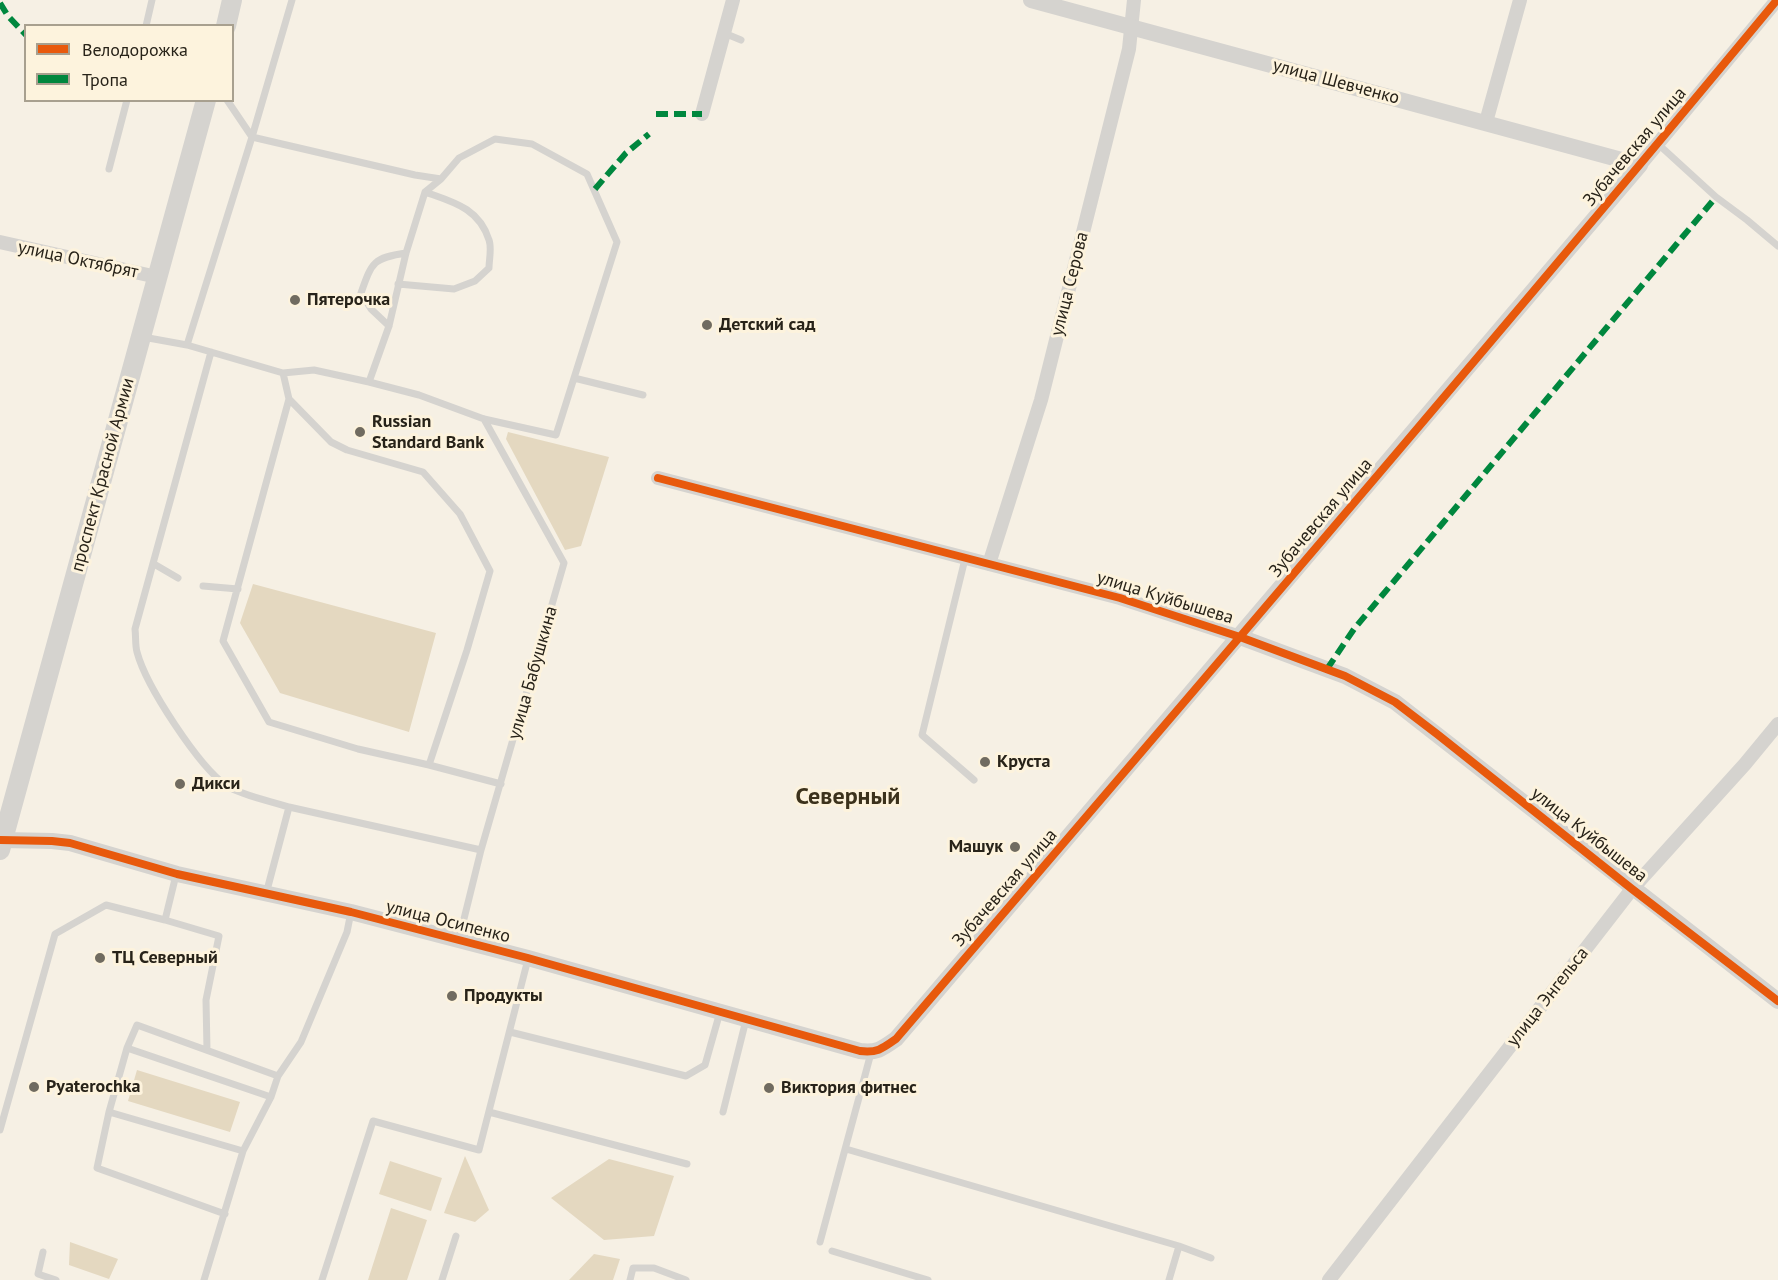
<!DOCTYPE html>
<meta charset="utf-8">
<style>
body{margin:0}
#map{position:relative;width:1778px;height:1280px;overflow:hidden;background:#f6f0e4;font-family:"PT Sans",sans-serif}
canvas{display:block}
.legend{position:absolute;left:24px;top:24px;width:210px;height:78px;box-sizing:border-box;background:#fdf3dd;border:2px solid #a8a08f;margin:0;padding:8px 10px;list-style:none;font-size:18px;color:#282319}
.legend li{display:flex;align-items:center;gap:12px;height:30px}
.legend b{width:30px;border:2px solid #a8a08f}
</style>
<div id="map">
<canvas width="1778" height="1280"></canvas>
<ul class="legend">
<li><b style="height:8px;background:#e8590c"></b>Велодорожка</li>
<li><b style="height:8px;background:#00873e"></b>Тропа</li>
</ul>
</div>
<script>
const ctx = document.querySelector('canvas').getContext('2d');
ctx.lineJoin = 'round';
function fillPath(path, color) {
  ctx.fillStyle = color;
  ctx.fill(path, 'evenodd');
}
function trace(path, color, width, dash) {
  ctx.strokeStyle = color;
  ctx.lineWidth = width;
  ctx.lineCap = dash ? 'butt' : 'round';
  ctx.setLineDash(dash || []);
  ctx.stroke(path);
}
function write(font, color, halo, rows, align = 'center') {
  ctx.font = font + ' "PT Sans",sans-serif';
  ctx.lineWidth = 6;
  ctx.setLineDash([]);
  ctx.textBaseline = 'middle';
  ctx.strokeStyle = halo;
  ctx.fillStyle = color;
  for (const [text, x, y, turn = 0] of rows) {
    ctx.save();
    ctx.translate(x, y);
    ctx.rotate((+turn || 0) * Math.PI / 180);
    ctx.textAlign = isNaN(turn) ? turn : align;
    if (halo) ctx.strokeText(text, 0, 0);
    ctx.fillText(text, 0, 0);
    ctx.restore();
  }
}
fillPath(new Path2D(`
 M 508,432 L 609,457 L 581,546 L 565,550 L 506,439 Z
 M 253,584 L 436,633 L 409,732 L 280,693 L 240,623 Z
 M 137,1070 L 240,1102 L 230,1132 L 128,1101 Z
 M 465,1156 L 489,1210 L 475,1222 L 444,1213 Z
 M 609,1159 L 674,1176 L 654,1236 L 604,1240 L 551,1198 Z
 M 390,1161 L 442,1178 L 431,1211 L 379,1194 Z
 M 391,1208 L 427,1220 L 407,1280 L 368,1280 Z
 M 70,1242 L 118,1259 L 109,1279 L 69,1265 Z
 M 594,1254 L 620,1259 L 613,1280 L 569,1280 Z`), '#e4d8c0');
trace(new Path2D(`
 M 146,26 L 152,0
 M 724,33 L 741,40
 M 227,100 L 252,137
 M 252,137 L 292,0
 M 1658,144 L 1716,197 L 1747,220 L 1778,246
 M 109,169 L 127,100
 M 398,284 L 454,289 L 475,281 L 489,268 C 489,260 492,248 489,240 C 479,208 453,202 425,192
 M 389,326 L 371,309 L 361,293 C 372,262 373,258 406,253
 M 143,337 L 187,345 L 283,373 L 314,370 L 369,382 L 419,395 L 484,419 L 556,435 L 617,242 L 587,174 L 532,144 L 495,139 L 459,158 L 441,179
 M 187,345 L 252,137 L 415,175 L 441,179 L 425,192 L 406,253 L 389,326 L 369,382
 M 211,352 L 135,629 C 136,637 135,645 137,652 C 146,686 199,767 227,786 C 243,796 271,801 289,807
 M 283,373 L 289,399 L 331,442 L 347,450 L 423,472 L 460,514 L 490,571 L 467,650 L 429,765 L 358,749 L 269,722 L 223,641 L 289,399
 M 574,378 L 643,395
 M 965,559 L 922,735 L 974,780
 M 154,564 L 178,578
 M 203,586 L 238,589
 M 429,765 L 501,784
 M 266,894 L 289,807 L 481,850
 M 165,920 L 219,936 L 206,1000 L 207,1050
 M 459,939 L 481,850 L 564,563 L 484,419
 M 510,1032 L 686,1076 L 705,1065 L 720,1012
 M 127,1048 L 271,1097
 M 109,1112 L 97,1168 L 225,1214
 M 489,1112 L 687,1164
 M 723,1112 L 746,1020
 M 0,1130 L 55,934 L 106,905 L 165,920 L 176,875
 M 846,1149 L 1179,1246 L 1211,1258
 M 243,1151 L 109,1112 L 127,1048 L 137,1025 L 278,1076
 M 820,1242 L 871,1053
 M 832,1251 L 928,1280
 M 43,1252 L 38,1274 L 56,1280
 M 204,1280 L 243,1151 L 271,1097 L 278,1076 L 301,1042 L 347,932 L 351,912
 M 322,1280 L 373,1121 L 479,1150 L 528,959
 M 442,1280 L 456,1236
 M 630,1280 L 633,1268 L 654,1268 L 686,1280
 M 1169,1280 L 1179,1246`), '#d5d3cf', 7);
trace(new Path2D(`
 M 702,114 L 733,0
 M 1486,122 L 1520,0
 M 1640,165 L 1777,0
 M 0,242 L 157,277
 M 658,478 L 1120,598 L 1240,637
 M 989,564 L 1041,400 L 1129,49 L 1134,0
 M 1329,1280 L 1632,889 L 1745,764 L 1778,724`), '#d5d3cf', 14);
trace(new Path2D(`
 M 1240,637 L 1345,676 L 1395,702 L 1778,1001
 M 3,840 L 52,841 L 70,843 L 177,874 L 351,912 L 528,958 L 860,1051 C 877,1053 882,1049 896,1039 L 1640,165 L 1031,0`), '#d5d3cf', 16);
trace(new Path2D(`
 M 226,26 L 232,0
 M 0,850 L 206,100`), '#d5d3cf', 20);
trace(new Path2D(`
 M 0,3 L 8,16 L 26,35
 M 656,114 L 702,114
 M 595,189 L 626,153 L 649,134
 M 1327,669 L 1354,629 L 1716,197`), '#00873e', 6, [12, 6]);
trace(new Path2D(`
 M 658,478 L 1120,598 L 1240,637 L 1345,676 L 1395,702 L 1437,734 L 1632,889 L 1778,1001
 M 0,840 L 52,841 L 70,843 L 177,874 L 351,912 L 528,958 L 860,1051 C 877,1053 882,1049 896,1039 C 1191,694 1487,350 1777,0`), '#e8590c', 8);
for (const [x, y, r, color] of [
 [295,300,6,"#706b60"],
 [707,325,6,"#706b60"],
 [360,432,6,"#706b60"],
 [985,762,6,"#706b60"],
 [180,784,6,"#706b60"],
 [1015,847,6,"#706b60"],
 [100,958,6,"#706b60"],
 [452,996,6,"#706b60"],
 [34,1087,6,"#706b60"],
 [769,1088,6,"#706b60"]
]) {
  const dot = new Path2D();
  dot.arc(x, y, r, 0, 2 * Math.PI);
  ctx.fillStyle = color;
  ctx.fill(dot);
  trace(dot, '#fdf3dd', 2);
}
write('18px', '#282319', '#fdf3dd', [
 ["улица Шевченко",1336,82,15],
 ["Зубачевская улица",1635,147,-50],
 ["улица Октябрят",78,260,12],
 ["улица Серова",1070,284,-76],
 ["проспект Красной Армии",103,475,-75],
 ["Зубачевская улица",1321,518,-50],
 ["улица Куйбышева",1165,598,17],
 ["улица Бабушкина",533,673,-74],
 ["улица Куйбышева",1589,835,38],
 ["Зубачевская улица",1005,888,-49],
 ["улица Осипенко",448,922,14],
 ["улица Энгельса",1548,997,-52]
]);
write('bold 18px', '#282319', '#fdf3dd', [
 ["Пятерочка",307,300],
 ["Детский сад",719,325],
 ["Russian",372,422],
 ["Standard Bank",372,443],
 ["Круста",997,762],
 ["Дикси",192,784],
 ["Машук",1003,847,"right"],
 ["ТЦ Северный",112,958],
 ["Продукты",464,996],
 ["Pyaterochka",46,1087],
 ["Виктория фитнес",781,1088]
], 'left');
write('bold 24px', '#3c321c', '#fdf3dd', [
 ["Северный",848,797]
]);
</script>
